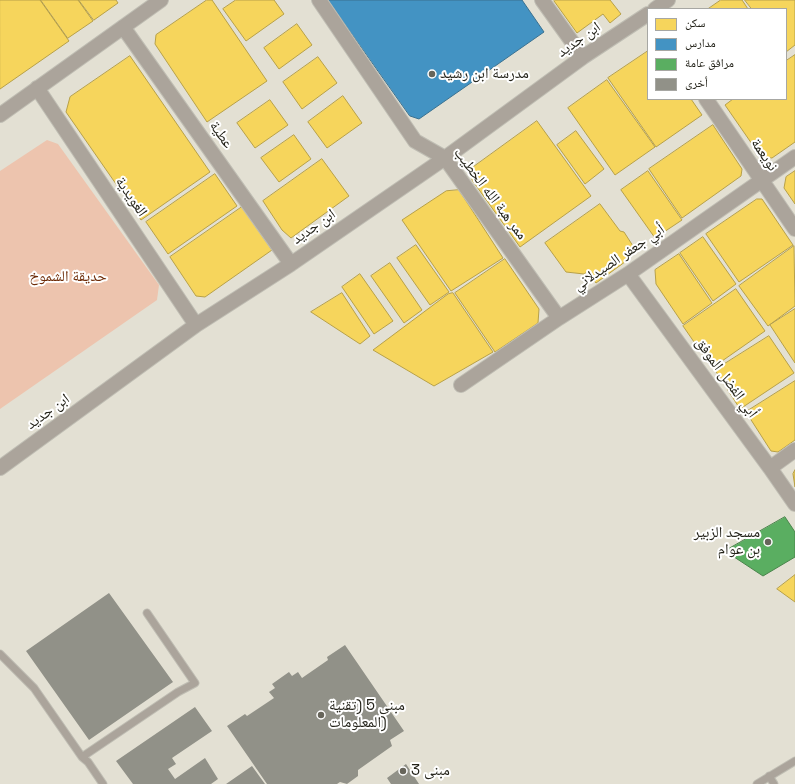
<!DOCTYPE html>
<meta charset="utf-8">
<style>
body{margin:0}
#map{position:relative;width:795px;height:784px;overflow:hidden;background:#e3e0d3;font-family:"Space Grotesk","Noto Naskh Arabic",sans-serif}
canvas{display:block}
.legend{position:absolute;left:647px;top:8px;width:140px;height:92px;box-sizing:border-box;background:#fff;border:1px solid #a7a7a3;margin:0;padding:5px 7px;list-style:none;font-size:12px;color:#24231a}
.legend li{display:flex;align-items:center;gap:8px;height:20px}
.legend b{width:20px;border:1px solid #a7a7a3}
</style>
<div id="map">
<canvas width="795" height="784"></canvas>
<ul class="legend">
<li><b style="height:11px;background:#f6d55c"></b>سكن</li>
<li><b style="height:11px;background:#4393c3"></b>مدارس</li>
<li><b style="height:11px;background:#5aae61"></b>مرافق عامة</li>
<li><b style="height:11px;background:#919188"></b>أخرى</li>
</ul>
</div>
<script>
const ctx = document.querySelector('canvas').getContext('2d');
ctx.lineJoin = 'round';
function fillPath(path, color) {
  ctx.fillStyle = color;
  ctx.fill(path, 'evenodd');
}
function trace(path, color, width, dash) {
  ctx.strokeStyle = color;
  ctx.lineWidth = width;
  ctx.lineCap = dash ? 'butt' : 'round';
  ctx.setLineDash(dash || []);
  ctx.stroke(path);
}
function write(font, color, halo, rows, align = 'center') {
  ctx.font = font + ' "Space Grotesk","Noto Naskh Arabic",sans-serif';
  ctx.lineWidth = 4;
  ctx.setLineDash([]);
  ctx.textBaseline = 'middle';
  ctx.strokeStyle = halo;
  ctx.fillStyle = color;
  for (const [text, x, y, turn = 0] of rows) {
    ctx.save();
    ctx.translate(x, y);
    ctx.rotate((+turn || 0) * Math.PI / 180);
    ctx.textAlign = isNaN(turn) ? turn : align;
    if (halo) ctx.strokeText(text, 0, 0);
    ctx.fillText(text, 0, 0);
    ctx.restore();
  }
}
fillPath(new Path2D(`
 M 47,140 L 58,144 L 159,285 L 157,300 L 0,409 L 0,171 Z`), '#edc4ae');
const homes = new Path2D(`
 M 0,0 L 40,0 L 69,41 L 0,89 Z
 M 41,0 L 78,0 L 93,21 L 68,38 Z
 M 79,0 L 116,0 L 118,3 L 94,20 Z
 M 207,0 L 212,0 L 267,81 L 207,122 L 155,44 L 156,35 Z
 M 236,0 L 274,0 L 284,14 L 246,41 L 223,9 Z
 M 555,0 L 610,0 L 621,14 L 610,23 L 603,14 L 577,33 L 554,1 Z
 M 721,0 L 742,0 L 748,9 L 708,9 Z
 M 745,0 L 795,0 L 795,45 L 786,52 L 786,9 L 752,9 Z
 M 297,24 L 312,45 L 279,69 L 264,48 Z
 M 648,51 L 648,99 L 691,99 L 702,115 L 656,147 L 608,78 Z
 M 795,55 L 795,142 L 772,158 L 761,157 L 725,105 L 733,99 L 786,99 L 786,61 Z
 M 130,56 L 210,172 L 141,220 L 66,112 L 70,97 Z
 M 318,57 L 337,83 L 302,109 L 283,82 Z
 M 607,80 L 655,147 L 615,175 L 568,108 Z
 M 343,96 L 362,123 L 327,148 L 308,122 Z
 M 270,100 L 288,125 L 255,148 L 237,123 Z
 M 537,121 L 591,196 L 520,247 L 472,180 L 472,168 Z
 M 713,125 L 742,169 L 741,176 L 682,218 L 649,169 Z
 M 576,131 L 604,169 L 585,184 L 557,145 Z
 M 294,135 L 311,159 L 279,182 L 261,158 Z
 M 322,159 L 349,196 L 291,238 L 282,230 L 263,201 Z
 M 648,171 L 682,220 L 655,238 L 621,190 Z
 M 795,171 L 795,204 L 784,188 L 786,177 Z
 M 215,174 L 237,206 L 168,254 L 146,222 Z
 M 459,190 L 503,258 L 451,291 L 402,220 L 446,191 Z
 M 757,199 L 762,199 L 793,245 L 739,282 L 706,234 Z
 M 600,204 L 620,231 L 624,232 L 633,246 L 626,252 L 629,259 L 596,283 L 587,272 L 584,274 L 566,272 L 545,243 Z
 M 242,207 L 272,250 L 205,297 L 196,296 L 170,257 Z
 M 703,237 L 736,284 L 713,301 L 680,253 Z
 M 416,245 L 449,292 L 430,305 L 397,258 Z
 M 794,246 L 795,306 L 768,326 L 739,286 Z
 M 679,254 L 712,303 L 683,324 L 656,284 L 655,270 Z
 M 505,259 L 539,309 L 538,323 L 495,352 L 455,293 Z
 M 390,263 L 422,310 L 404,323 L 371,276 Z
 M 360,274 L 393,321 L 374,334 L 342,287 Z
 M 736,289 L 765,331 L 712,368 L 683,326 Z
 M 342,293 L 370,336 L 360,344 L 311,312 Z
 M 453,293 L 493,352 L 434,386 L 373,350 L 448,294 Z
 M 795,309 L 795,363 L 770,325 Z
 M 769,336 L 794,373 L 740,409 L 715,370 Z
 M 795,381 L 795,440 L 778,452 L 771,451 L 746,412 Z
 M 795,470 L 795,487 L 793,474 Z
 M 795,575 L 795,602 L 777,589 Z`);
fillPath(homes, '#f6d55c');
trace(homes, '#b7a048', 1);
const schools = new Path2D(`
 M 328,0 L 522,0 L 544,32 L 419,119 L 410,116 Z`);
fillPath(schools, '#4393c3');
trace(schools, '#3a7190', 1);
const public = new Path2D(`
 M 785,517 L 795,532 L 795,557 L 763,576 L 725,551 Z`);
fillPath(public, '#5aae61');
trace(public, '#4a844c', 1);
fillPath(new Path2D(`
 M 109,593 L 173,682 L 89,740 L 26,651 Z
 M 345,645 L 404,731 L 390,740 L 392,746 L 358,770 L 358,776 L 347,784 L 340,782 L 337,784 L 267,784 L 227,726 L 245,714 L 247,716 L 274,698 L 269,692 L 275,688 L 272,684 L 289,672 L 292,676 L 298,672 L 302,678 L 328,660 L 327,657 Z
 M 195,707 L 212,731 L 172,758 L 176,764 L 168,769 L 175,779 L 205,758 L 218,779 L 211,784 L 133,784 L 116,761 Z
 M 406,764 L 419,784 L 391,784 L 387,778 Z
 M 252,766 L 265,784 L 226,784 Z`), '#919188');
const lane = new Path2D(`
 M 0,654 L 34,688 L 82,757 L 88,762 L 103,784
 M 82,757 L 178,692 L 195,683 L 147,613
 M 769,776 L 774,784
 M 757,784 L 795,761`);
const street = new Path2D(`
 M 319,0 L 415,141 L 445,158 L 559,318
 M 542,0 L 583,57
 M 655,9 L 668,0
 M 123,27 L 291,264
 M 37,88 L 196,325
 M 706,99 L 795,229
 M 0,115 L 161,0
 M 628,274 L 770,468 L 795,504
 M 461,385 L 559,318 L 628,274 L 795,157
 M 0,468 L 196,325 L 291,264 L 445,158 L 583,57 L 648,14
 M 770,468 L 795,450`);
trace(lane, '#bfbdb3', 9);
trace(street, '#bfbdb3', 16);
trace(lane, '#aba49b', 7);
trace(street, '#aba49b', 14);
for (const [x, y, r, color] of [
 [432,74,4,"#67655b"],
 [768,542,4,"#67655b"],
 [321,715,4,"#67655b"],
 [403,771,4,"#67655b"]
]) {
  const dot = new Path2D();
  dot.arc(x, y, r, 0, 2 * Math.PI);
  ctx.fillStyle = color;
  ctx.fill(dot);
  trace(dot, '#fff', 1.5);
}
write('15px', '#24231a', '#fff', [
 ["ابن جديد",579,40,-35],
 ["عطية",221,135,55],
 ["نويعمة",764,155,56],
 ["ممر هبة الله الخطيب",490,194,53],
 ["الغويدية",131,197,56],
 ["ابن جديد",314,227,-35],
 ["أبي جعفر الصيدلاني",619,258,-34],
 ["أبي الفضل الموفق",726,378,54],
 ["ابن جديد",48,412,-36]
]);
write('15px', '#24231a', '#fff', [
 ["مدرسة ابن رشيد",440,74],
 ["مسجد الزبير",760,533,"right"],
 ["بن عوام",760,550,"right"],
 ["مبنى 5 (تقنية",329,706],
 ["المعلومات)",329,723],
 ["مبنى 3",411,771]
], 'left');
write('15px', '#6d2b07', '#fff', [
 ["حديقة الشموخ",68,277]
]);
</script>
